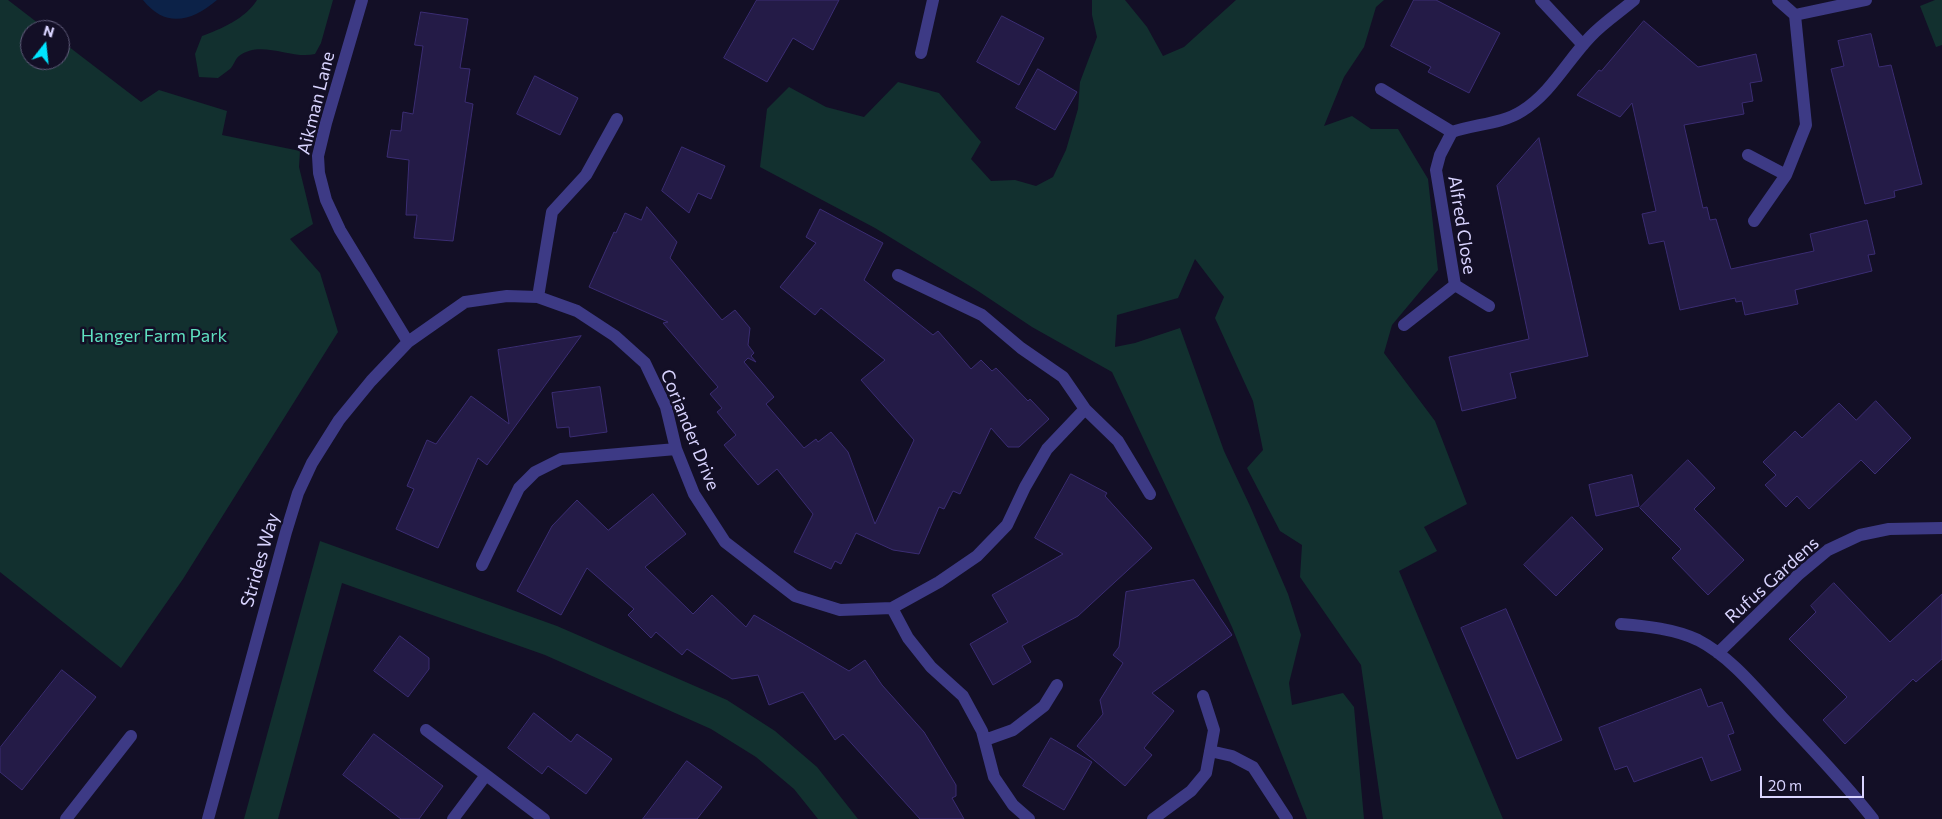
<!DOCTYPE html>
<style>
body{margin:0}
#map{position:relative;width:1942px;height:819px;overflow:hidden;background:#130f26;font-family:Commissioner,sans-serif}
canvas{display:block}
.north{position:absolute;left:20px;top:20px;width:50px;height:50px;box-sizing:border-box;background:#130f26;border:1px solid #625e7d;border-radius:50%;rotate:16deg;font-size:14px;font-weight:700;line-height:20px;text-align:center;color:#d9d4ff}
.north::after{content:'';display:block;margin:auto;width:18px;height:22px;background:#00e5ff;clip-path:polygon(50% 0,100% 100%,50% 72%,0 100%)}
.scale{position:absolute;left:1760px;top:776px;width:104px;height:22px;box-sizing:border-box;border:2px solid #d9d4ff;border-top:0;padding-left:6px;font-size:15px;line-height:18px;white-space:nowrap;color:#d9d4ff;-webkit-text-stroke:4px #130f26;paint-order:stroke}
</style>
<div id="map">
<canvas width="1942" height="819"></canvas>
<div class="north">N</div>
<div class="scale">20 m</div>
</div>
<script>
const ctx = document.querySelector('canvas').getContext('2d');
ctx.lineJoin = 'round';
function fillPath(path, color) {
  ctx.fillStyle = color;
  ctx.fill(path, 'evenodd');
}
function trace(path, color, width, dash) {
  ctx.strokeStyle = color;
  ctx.lineWidth = width;
  ctx.lineCap = dash ? 'butt' : 'round';
  ctx.setLineDash(dash || []);
  ctx.stroke(path);
}
function write(font, color, halo, rows, align = 'center') {
  ctx.font = font + ' Commissioner,sans-serif';
  ctx.lineWidth = 5;
  ctx.setLineDash([]);
  ctx.textBaseline = 'middle';
  ctx.strokeStyle = halo;
  ctx.fillStyle = color;
  for (const [text, x, y, turn = 0] of rows) {
    ctx.save();
    ctx.translate(x, y);
    ctx.rotate((+turn || 0) * Math.PI / 180);
    ctx.textAlign = isNaN(turn) ? turn : align;
    if (halo) ctx.strokeText(text, 0, 0);
    ctx.fillText(text, 0, 0);
    ctx.restore();
  }
}
fillPath(new Path2D(`
 M 0,0 L 8,0 L 47,30 L 30,30 L 30,60 L 60,60 L 60,40 L 141,102 L 159,90 L 227,111 L 222,135 L 300,151 L 299,167 L 313,224 L 290,239 L 320,273 L 338,332 L 183,579 L 121,668 L 0,572 Z
 M 257,0 L 333,0 L 321,43 L 315,54 C 292,60 261,39 239,56 C 235,59 234,65 230,69 C 226,72 222,75 218,78 L 199,77 L 195,54 L 202,36 C 221,29 245,19 257,0 Z
 M 1092,0 L 1125,0 L 1147,27 L 1163,56 L 1184,47 L 1236,0 L 1384,0 L 1376,7 L 1364,47 L 1344,77 L 1324,126 L 1352,116 L 1371,129 L 1398,129 L 1428,179 L 1438,270 L 1392,325 L 1384,353 L 1435,421 L 1467,504 L 1424,527 L 1437,551 L 1399,571 L 1503,819 L 1383,819 L 1361,665 L 1300,577 L 1302,545 L 1280,531 L 1247,468 L 1263,450 L 1253,401 L 1215,318 L 1224,297 L 1195,259 L 1178,298 L 1117,315 L 1115,347 L 1135,343 L 1180,328 L 1224,451 L 1250,506 L 1288,594 L 1301,635 L 1289,683 L 1292,705 L 1343,693 L 1354,707 L 1364,819 L 1307,819 L 1232,627 L 1112,372 L 1032,327 L 978,291 L 875,228 L 760,167 L 767,109 L 789,87 L 826,107 L 864,117 L 898,82 L 939,93 L 981,142 L 971,159 L 991,181 L 1015,180 L 1036,186 L 1053,177 L 1066,150 L 1078,109 L 1080,82 L 1097,37 L 1092,15 Z
 M 1935,0 L 1942,0 L 1942,45 L 1936,47 L 1920,6 Z
 M 320,541 L 557,626 L 727,700 L 775,731 L 817,767 L 858,819 L 818,819 L 794,789 L 756,757 L 711,729 L 545,655 L 342,583 L 278,819 L 244,819 Z`), '#12302f');
fillPath(new Path2D(`
 M 143,0 L 217,0 C 192,21 166,29 143,0 Z`), '#0c2248');
const building = new Path2D(`
 M 757,0 L 839,0 L 813,50 L 793,38 L 767,82 L 724,58 Z
 M 1414,0 L 1436,0 L 1500,33 L 1469,93 L 1428,72 L 1431,67 L 1391,46 Z
 M 421,12 L 468,19 L 460,68 L 470,69 L 465,102 L 473,104 L 453,241 L 414,238 L 417,215 L 406,215 L 409,160 L 387,157 L 391,130 L 401,131 L 403,112 L 413,114 L 423,46 L 415,45 Z
 M 1002,16 L 1044,38 L 1019,85 L 977,62 Z
 M 1644,21 L 1698,67 L 1756,54 L 1762,81 L 1750,83 L 1753,101 L 1742,103 L 1744,114 L 1684,125 L 1703,208 L 1707,207 L 1710,220 L 1716,219 L 1731,269 L 1814,251 L 1810,234 L 1867,220 L 1875,254 L 1868,255 L 1872,271 L 1795,290 L 1798,304 L 1745,315 L 1742,301 L 1736,302 L 1735,298 L 1680,310 L 1664,241 L 1649,244 L 1642,214 L 1656,211 L 1632,103 L 1620,117 L 1577,95 L 1599,70 L 1601,71 Z
 M 1871,34 L 1879,67 L 1891,65 L 1922,184 L 1894,191 L 1895,197 L 1865,204 L 1831,69 L 1844,66 L 1838,41 Z
 M 1038,69 L 1077,92 L 1055,130 L 1016,108 Z
 M 535,76 L 578,98 L 560,135 L 517,114 Z
 M 1539,138 L 1588,356 L 1510,373 L 1516,398 L 1462,411 L 1449,357 L 1529,339 L 1497,186 Z
 M 682,147 L 725,166 L 711,199 L 698,193 L 689,213 L 662,191 Z
 M 647,207 L 677,242 L 670,258 L 722,320 L 735,310 L 750,328 L 748,345 L 754,353 L 751,356 L 756,362 L 748,358 L 744,362 L 774,397 L 766,404 L 804,448 L 816,439 L 818,442 L 831,432 L 848,452 L 875,524 L 914,440 L 861,380 L 885,360 L 821,308 L 815,315 L 780,287 L 816,243 L 806,237 L 820,209 L 883,243 L 864,280 L 933,335 L 938,331 L 971,369 L 981,360 L 992,371 L 996,368 L 1028,401 L 1030,399 L 1049,419 L 1019,447 L 1008,447 L 991,428 L 960,494 L 953,491 L 944,509 L 939,507 L 919,554 L 893,550 L 856,533 L 841,564 L 835,561 L 831,569 L 794,552 L 813,514 L 777,469 L 758,485 L 724,445 L 736,435 L 717,412 L 722,408 L 710,394 L 718,387 L 663,323 L 668,322 L 589,287 L 614,232 L 616,233 L 625,213 L 641,220 Z
 M 581,336 L 487,465 L 478,458 L 438,548 L 396,529 L 414,489 L 407,486 L 427,440 L 436,444 L 471,396 L 509,424 L 498,350 Z
 M 600,387 L 607,432 L 570,437 L 569,427 L 557,428 L 552,393 Z
 M 1876,401 L 1911,438 L 1875,474 L 1861,460 L 1809,509 L 1797,496 L 1786,507 L 1765,485 L 1776,475 L 1763,462 L 1795,431 L 1802,438 L 1839,403 L 1856,420 Z
 M 1688,460 L 1715,488 L 1694,509 L 1744,560 L 1708,595 L 1672,558 L 1681,549 L 1640,508 Z
 M 1071,474 L 1107,493 L 1105,496 L 1152,548 L 1078,616 L 1022,646 L 1031,662 L 993,685 L 970,644 L 1008,622 L 992,595 L 1063,554 L 1035,538 Z
 M 1632,475 L 1639,506 L 1596,516 L 1589,485 Z
 M 653,494 L 686,534 L 645,567 L 693,614 L 712,595 L 746,627 L 754,615 L 849,671 L 865,660 L 882,685 L 924,732 L 956,785 L 956,796 L 952,798 L 964,819 L 920,819 L 843,734 L 835,740 L 803,692 L 769,705 L 758,675 L 732,679 L 687,649 L 682,655 L 656,632 L 651,638 L 628,615 L 634,609 L 587,568 L 561,615 L 517,591 L 552,526 L 577,500 L 608,530 Z
 M 1572,517 L 1603,549 L 1556,596 L 1524,565 Z
 M 1194,580 L 1232,635 L 1152,693 L 1174,711 L 1144,748 L 1152,755 L 1125,786 L 1077,746 L 1103,714 L 1100,700 L 1123,663 L 1113,655 L 1119,647 L 1126,592 Z
 M 1834,583 L 1890,642 L 1942,594 L 1942,659 L 1916,682 L 1913,679 L 1845,744 L 1823,720 L 1847,697 L 1789,639 L 1816,612 L 1811,606 Z
 M 1506,609 L 1562,740 L 1517,759 L 1461,628 Z
 M 400,636 L 429,658 L 429,669 L 408,697 L 374,671 Z
 M 62,670 L 96,697 L 22,790 L 0,772 L 0,748 Z
 M 1701,689 L 1708,707 L 1722,702 L 1734,733 L 1728,735 L 1741,770 L 1711,781 L 1702,757 L 1634,782 L 1627,766 L 1615,770 L 1599,728 Z
 M 534,713 L 571,742 L 577,734 L 612,759 L 586,794 L 548,766 L 542,774 L 508,748 Z
 M 374,734 L 443,786 L 419,819 L 401,819 L 343,775 Z
 M 1051,738 L 1092,762 L 1064,810 L 1023,786 Z
 M 687,761 L 722,787 L 697,819 L 643,819 Z`);
fillPath(building, '#241b47');
trace(building, '#3b2d73', 1);
trace(new Path2D(`
 M 362,0 L 326,123 L 318,156 L 319,173 L 326,200 L 340,230 L 408,342
 M 1541,0 L 1583,45
 M 1778,0 L 1795,15 L 1866,0
 M 921,53 L 933,0
 M 1381,89 L 1452,132
 M 1748,155 L 1786,175
 M 1754,221 L 1786,175 L 1806,125 L 1795,15
 M 898,275 L 982,315 L 1021,348 L 1063,377 L 1085,409 L 1118,441 L 1150,494
 M 1455,285 L 1489,306
 M 538,297 L 552,212 L 586,175 L 617,119
 M 1404,325 L 1455,285 L 1436,170 L 1440,155 L 1452,132 C 1475,124 1502,124 1522,111 C 1551,93 1567,61 1590,37 C 1603,23 1620,12 1634,0
 M 482,565 L 519,488 L 535,472 L 561,459 L 676,449
 M 892,608 L 908,638 L 931,667 L 963,696 L 982,731 L 994,777 L 1013,805 L 1029,819
 M 1621,624 C 1646,626 1675,629 1698,640 C 1731,657 1757,690 1782,717 C 1813,750 1845,783 1873,819
 M 1718,653 L 1798,575 L 1828,550 L 1860,535 L 1889,529 L 1942,528
 M 426,730 L 486,775
 M 985,740 L 1013,730 L 1044,706 L 1057,685
 M 1210,751 L 1232,756 L 1253,767 L 1287,819
 M 66,819 L 131,736
 M 208,819 L 286,532 L 298,493 L 312,463 L 339,420 L 371,381 L 408,342 L 465,302 L 507,296 L 538,297 L 577,311 L 615,336 L 645,363 L 666,407 L 676,449 L 694,494 L 725,542 L 795,596 L 840,610 L 892,608 L 939,582 L 977,556 L 1007,525 L 1025,487 L 1047,449 L 1085,409
 M 453,819 L 486,775 L 544,819
 M 1153,819 L 1191,791 L 1206,773 L 1214,730 L 1203,696`), '#3d3a85', 12);
write('18px', '#d9d4ff', '#130f26', [
 ["Aikman Lane",316,103,-76],
 ["Alfred Close",1462,225,81],
 ["Coriander Drive",690,430,68],
 ["Strides Way",260,560,-74],
 ["Rufus Gardens",1772,580,-42]
]);
write('18px', '#5fe0c0', '#130f26', [
 ["Hanger Farm Park",154,336]
]);
</script>
